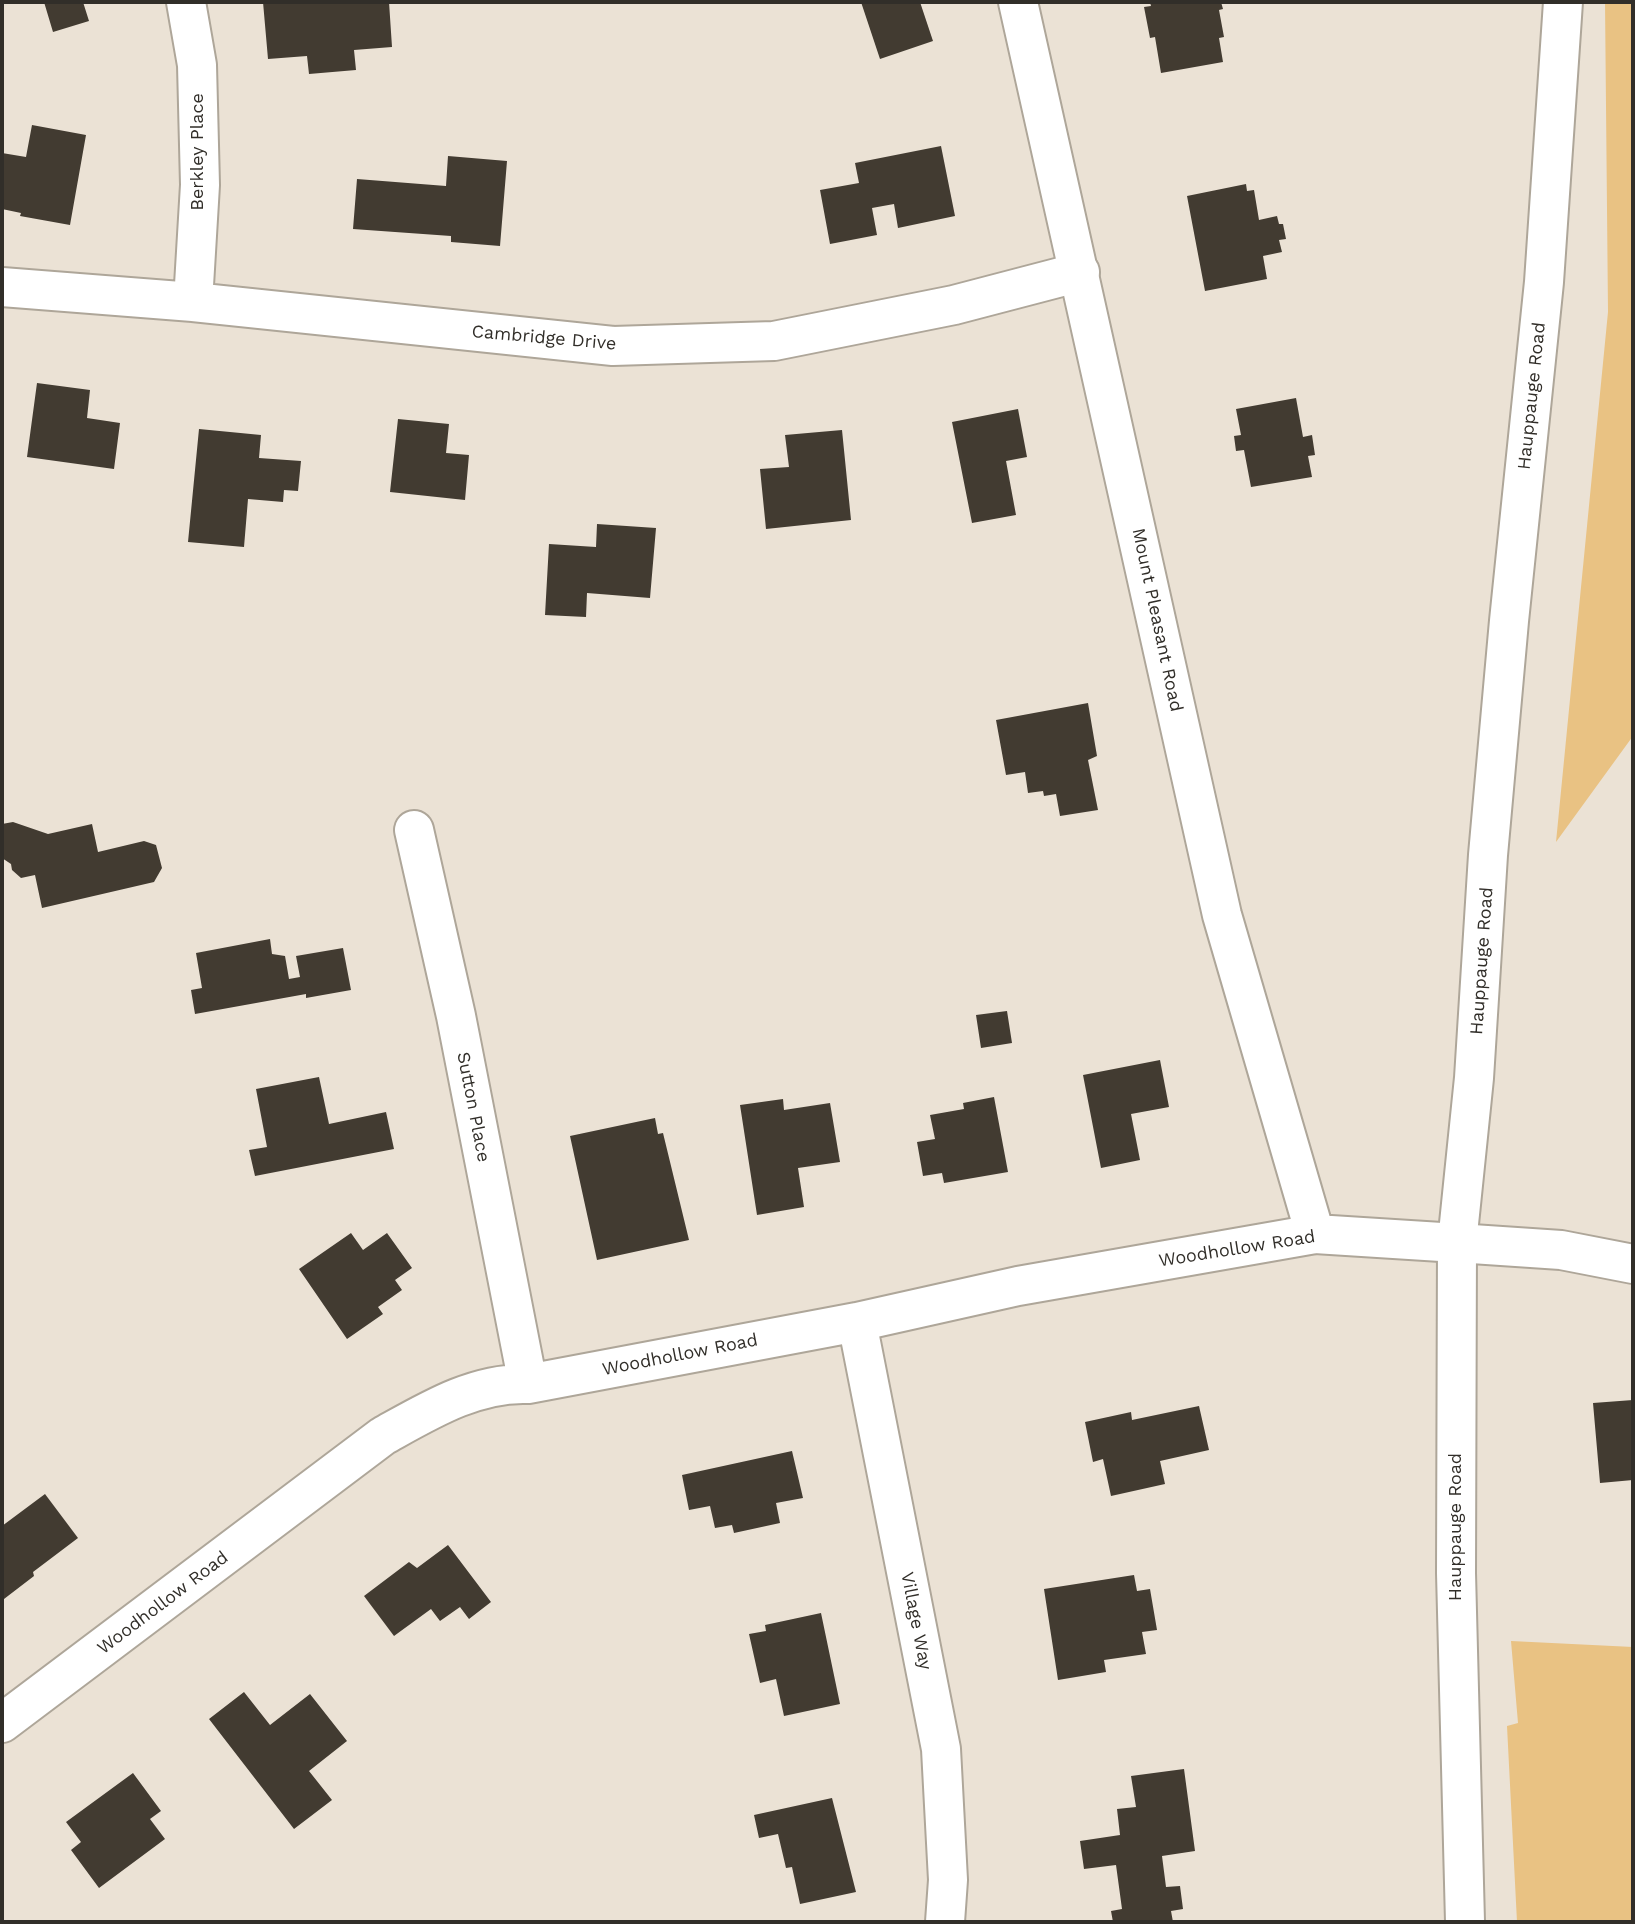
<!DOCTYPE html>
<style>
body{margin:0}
#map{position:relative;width:1635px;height:1924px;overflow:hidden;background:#ebe2d5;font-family:"Work Sans",sans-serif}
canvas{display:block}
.frame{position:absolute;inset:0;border:4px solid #312e29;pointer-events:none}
</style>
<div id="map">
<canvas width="1635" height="1924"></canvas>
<div class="frame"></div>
</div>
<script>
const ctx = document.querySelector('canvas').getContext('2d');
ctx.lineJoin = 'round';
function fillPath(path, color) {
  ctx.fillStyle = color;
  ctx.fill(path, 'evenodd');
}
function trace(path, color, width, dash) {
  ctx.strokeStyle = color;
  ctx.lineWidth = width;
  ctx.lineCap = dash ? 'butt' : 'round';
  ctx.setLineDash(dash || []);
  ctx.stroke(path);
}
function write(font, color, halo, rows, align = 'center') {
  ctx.font = font + ' "Work Sans",sans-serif';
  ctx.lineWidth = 7;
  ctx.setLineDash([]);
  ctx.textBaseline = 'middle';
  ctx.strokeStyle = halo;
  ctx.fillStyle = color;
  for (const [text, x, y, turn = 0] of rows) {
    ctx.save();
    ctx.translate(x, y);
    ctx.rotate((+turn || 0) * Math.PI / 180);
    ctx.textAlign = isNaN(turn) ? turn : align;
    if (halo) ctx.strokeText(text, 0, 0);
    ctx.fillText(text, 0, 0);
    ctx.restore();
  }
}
fillPath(new Path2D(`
 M 1605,2 L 1633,2 L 1633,736 L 1556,842 L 1608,312 Z
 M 1511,1641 L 1633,1647 L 1633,1922 L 1517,1922 L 1507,1726 L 1518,1723 Z`), '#e9c283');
fillPath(new Path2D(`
 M 44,2 L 83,2 L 89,21 L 53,32 Z
 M 263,2 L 389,2 L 392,47 L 354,50 L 356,70 L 309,74 L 307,56 L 268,59 Z
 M 861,2 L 920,2 L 933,41 L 880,59 Z
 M 1150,2 L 1221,2 L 1223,9 L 1219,10 L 1224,37 L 1219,38 L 1223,62 L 1161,73 L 1155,37 L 1150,38 L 1144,7 L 1151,6 Z
 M 32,125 L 86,135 L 70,225 L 20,216 L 21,213 L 2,209 L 2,153 L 26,157 Z
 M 941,146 L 955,216 L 898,228 L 894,204 L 872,208 L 877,235 L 830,244 L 820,190 L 859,183 L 855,163 Z
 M 448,156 L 507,161 L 500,246 L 451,242 L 451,236 L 353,229 L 357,179 L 446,186 Z
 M 1246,184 L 1247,191 L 1254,190 L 1259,220 L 1277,216 L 1279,224 L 1283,224 L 1286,239 L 1279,240 L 1282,252 L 1263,256 L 1267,279 L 1205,291 L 1187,196 Z
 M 37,383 L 90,390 L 87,418 L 120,423 L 114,469 L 27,457 Z
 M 1296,398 L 1303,437 L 1312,435 L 1315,455 L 1308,456 L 1312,477 L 1251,487 L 1244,450 L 1236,451 L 1234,436 L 1241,435 L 1236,409 Z
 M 1018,409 L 1027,457 L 1006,461 L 1016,515 L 972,523 L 952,422 Z
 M 398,419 L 449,424 L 446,453 L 469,455 L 465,500 L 390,492 Z
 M 199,429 L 261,435 L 259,458 L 301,461 L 298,491 L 284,490 L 283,502 L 248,499 L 244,547 L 188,542 Z
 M 842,430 L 851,520 L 766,529 L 760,469 L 789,467 L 785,435 Z
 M 597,524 L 656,528 L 650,598 L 587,593 L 586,617 L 545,615 L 549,544 L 596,547 Z
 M 1088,703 L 1097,756 L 1088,760 L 1098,810 L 1060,816 L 1056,794 L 1044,796 L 1043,791 L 1028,793 L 1025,772 L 1006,775 L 996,720 Z
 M 13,822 L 48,834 L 92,824 L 98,852 L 144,841 L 156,845 L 162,868 L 154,882 L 42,908 L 35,875 L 21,878 L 12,870 L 11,864 L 2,858 L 2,824 Z
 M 270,939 L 272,954 L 285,956 L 289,979 L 300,977 L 296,956 L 343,948 L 351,990 L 306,998 L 306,994 L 195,1014 L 191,990 L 202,988 L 196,953 Z
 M 1007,1011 L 1012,1043 L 981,1048 L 976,1015 Z
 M 1160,1060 L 1169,1107 L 1131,1114 L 1140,1160 L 1101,1168 L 1083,1075 Z
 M 319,1077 L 329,1124 L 386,1112 L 394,1149 L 255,1176 L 249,1150 L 267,1147 L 256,1089 Z
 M 994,1097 L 1008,1172 L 944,1183 L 942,1173 L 923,1176 L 917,1142 L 935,1139 L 930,1115 L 964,1109 L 963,1103 Z
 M 783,1099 L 784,1110 L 830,1103 L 840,1162 L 798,1168 L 804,1207 L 757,1215 L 740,1105 Z
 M 655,1118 L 658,1134 L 663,1133 L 689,1240 L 597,1260 L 570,1136 Z
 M 351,1233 L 363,1250 L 387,1233 L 412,1268 L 395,1280 L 402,1290 L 378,1307 L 383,1314 L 347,1339 L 299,1269 Z
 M 1633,1400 L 1633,1480 L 1600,1483 L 1593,1403 Z
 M 1199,1406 L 1209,1450 L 1160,1461 L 1165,1484 L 1111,1496 L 1103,1459 L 1093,1462 L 1085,1422 L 1131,1412 L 1132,1420 Z
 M 792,1451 L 803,1498 L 776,1503 L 780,1523 L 734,1533 L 732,1525 L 715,1528 L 710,1506 L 689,1510 L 682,1475 Z
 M 45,1494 L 78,1538 L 33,1572 L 34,1576 L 4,1599 L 2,1595 L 2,1526 Z
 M 448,1545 L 491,1602 L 469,1619 L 460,1607 L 440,1621 L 431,1609 L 394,1636 L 364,1596 L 409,1562 L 417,1568 Z
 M 1134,1575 L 1137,1591 L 1150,1589 L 1157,1630 L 1142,1632 L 1146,1654 L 1104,1660 L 1106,1672 L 1058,1680 L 1044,1589 Z
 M 821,1613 L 840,1704 L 784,1716 L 776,1679 L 760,1683 L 749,1634 L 766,1631 L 765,1625 Z
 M 244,1692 L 270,1725 L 310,1694 L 347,1741 L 309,1771 L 332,1800 L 294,1829 L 209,1719 Z
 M 1184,1769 L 1195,1851 L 1162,1856 L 1166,1887 L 1180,1886 L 1183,1909 L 1171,1911 L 1173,1922 L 1113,1922 L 1111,1911 L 1122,1909 L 1116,1865 L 1084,1869 L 1080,1841 L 1120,1835 L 1117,1809 L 1136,1807 L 1131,1776 Z
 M 133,1773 L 161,1811 L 150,1819 L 165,1839 L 99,1888 L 71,1850 L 81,1842 L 66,1822 Z
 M 832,1798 L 856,1892 L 800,1904 L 792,1867 L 786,1868 L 778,1834 L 759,1838 L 754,1815 Z`), '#423b31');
const minor = new Path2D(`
 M 186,2 L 197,65 L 200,185 L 193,302
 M 2,287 L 193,302 L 613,346 L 774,341 L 954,305 L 1080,272
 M 414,830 L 456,1016 L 528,1384
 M 1457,1243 L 1561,1250 L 1633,1264
 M 857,1322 L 941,1749 L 948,1880 L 945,1922
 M 2,1723 L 383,1436 C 428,1411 475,1382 528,1384 L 857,1322 L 1018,1286 L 1315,1234`);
const tertiary = new Path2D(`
 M 1018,2 L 1222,915 L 1315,1234 L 1457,1243`);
const primary = new Path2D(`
 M 1465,1922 L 1456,1573 L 1457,1243 L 1474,1078 L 1488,855 L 1509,621 L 1544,282 L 1563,2`);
trace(minor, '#aea699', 42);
trace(tertiary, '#aea699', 42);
trace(primary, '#aea699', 42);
trace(minor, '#fff', 38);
trace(tertiary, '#fff', 38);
trace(primary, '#fff', 38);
write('18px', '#312e29', '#fff', [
 ["Berkley Place",198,152,-90],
 ["Cambridge Drive",544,338,5],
 ["Hauppauge Road",1532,396,-84],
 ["Mount Pleasant Road",1157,620,78],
 ["Hauppauge Road",1482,961,-86],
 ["Sutton Place",473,1107,79],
 ["Woodhollow Road",1237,1249,-9],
 ["Woodhollow Road",680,1355,-11],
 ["Hauppauge Road",1456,1527,-90],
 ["Woodhollow Road",163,1603,-37],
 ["Village Way",916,1621,79]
]);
</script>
